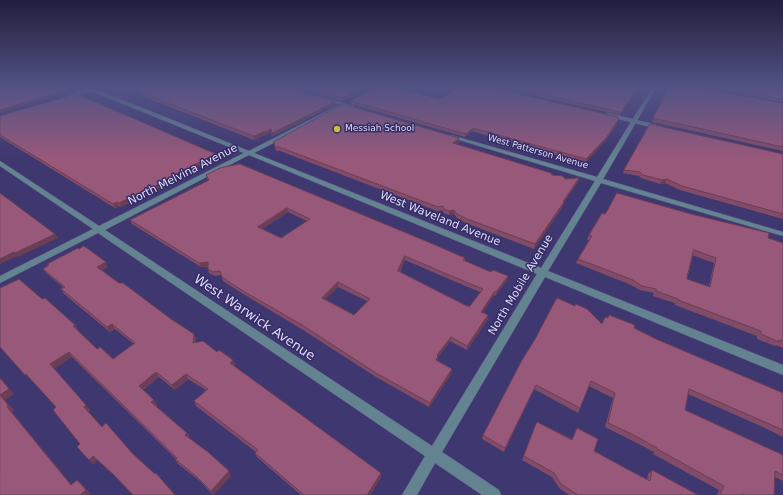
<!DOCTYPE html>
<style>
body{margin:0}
canvas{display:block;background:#3f376f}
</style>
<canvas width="783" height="495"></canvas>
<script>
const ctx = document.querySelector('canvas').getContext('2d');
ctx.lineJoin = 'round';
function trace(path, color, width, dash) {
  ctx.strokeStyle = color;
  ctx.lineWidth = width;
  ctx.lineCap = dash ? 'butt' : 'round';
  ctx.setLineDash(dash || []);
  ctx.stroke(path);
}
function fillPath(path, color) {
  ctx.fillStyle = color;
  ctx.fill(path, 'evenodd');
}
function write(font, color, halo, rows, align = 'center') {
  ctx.font = font + ' "DejaVu Sans",sans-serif';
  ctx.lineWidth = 3;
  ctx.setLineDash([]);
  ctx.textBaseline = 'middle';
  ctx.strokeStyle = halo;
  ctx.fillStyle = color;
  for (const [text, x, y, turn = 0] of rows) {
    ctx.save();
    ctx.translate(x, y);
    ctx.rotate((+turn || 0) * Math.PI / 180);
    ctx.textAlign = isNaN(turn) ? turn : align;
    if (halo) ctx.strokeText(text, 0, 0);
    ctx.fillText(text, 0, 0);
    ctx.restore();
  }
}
const minor = new Path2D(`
 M 87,88 L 97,88 L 96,89 L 249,151 L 337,106 L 341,106 L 341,108 L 254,153 L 541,268 L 595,181 L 446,136 L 451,135 L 597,177 L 652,88 L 656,88 L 603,179 L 783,232 L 783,236 L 601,183 L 548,271 L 783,365 L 783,375 L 545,277 L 442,452 L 499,490 L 501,495 L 482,495 L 435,463 L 417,495 L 402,495 L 425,456 L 98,233 L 0,283 L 0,276 L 93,229 L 0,166 L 0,161 L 99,226 L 244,153 L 91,91 L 66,98 L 64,97 ZM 249,155 L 537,274 L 432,446 L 105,230 Z
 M 311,94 L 354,106 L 354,107 L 352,108 L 309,96 L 309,94 Z`);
const tertiary = new Path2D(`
 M 608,113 L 661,126 L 662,127 L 659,129 L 606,116 L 605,115 Z`);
trace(minor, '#5b5589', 1);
trace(tertiary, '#5b5589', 1);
fillPath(minor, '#638391');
fillPath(tertiary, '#638391');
fillPath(new Path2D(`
 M 122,88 L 289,88 L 335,102 L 335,105 L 272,136 L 271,132 L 254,140 Z
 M 298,88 L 368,88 L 342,101 Z
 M 501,88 L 639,88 L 620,115 Z
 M 708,88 L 783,88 L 783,102 Z
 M 662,98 L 783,103 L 783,151 L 652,122 L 662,102 L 661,101 Z
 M 440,99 L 617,124 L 605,141 L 585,163 L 472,131 L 465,137 L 351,104 L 351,101 Z
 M 0,116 L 217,157 L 173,179 L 174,181 L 121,207 L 119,206 L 115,208 L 0,137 Z
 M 459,138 L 459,142 L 456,144 L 565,179 L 579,178 L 578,182 L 564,202 L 563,206 L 534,249 L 466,223 L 457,218 L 454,214 L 449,215 L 444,213 L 442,210 L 437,211 L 280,151 L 276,151 L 274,142 Z
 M 783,154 L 783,219 L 680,190 L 665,183 L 660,184 L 641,178 L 639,176 L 623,173 L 624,170 Z
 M 206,175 L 465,258 L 465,261 L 491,272 L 508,276 L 507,280 L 495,296 L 494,295 L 483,312 L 488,315 L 488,319 L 467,350 L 450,341 L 438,357 L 437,361 L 452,373 L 429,407 L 376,377 L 303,330 L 240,292 L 223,281 L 221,275 L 215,276 L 209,273 L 208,269 L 208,267 L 201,267 L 132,224 L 130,220 L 208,181 ZM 288,212 L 307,221 L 281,238 L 262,229 ZM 405,260 L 449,279 L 480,292 L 470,306 L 467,306 L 400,272 ZM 338,287 L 367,301 L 354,315 L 325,299 Z
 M 605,214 L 768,238 L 783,243 L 783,348 L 776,345 L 775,346 L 757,339 L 757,336 L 675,305 L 675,303 L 653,296 L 654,293 L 640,290 L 631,285 L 576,263 L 578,259 L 589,240 L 587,239 L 589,235 ZM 692,255 L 714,263 L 709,286 L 687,279 Z
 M 47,264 L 108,267 L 102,270 L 119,283 L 171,319 L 194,334 L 196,338 L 196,342 L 217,352 L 233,360 L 235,365 L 234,366 L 381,477 L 370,495 L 301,495 L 257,457 L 255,453 L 256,452 L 196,406 L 194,401 L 206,390 L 188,379 L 175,390 L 159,377 L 143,390 L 154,400 L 157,405 L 156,406 L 187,433 L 190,437 L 189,438 L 231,476 L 213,495 L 200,481 L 178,464 L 175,459 L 176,459 L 72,357 L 54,369 L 90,410 L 88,412 L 102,427 L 133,454 L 175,495 L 117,478 L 97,460 L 93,464 L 56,407 L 31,379 L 30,379 L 42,299 L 75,325 L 78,330 L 77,330 L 97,349 L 113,359 L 134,344 L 115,329 L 110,332 L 64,294 L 61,289 L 63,287 L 46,273 L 43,269 L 48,266 Z
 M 602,323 L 634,328 L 656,339 L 783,393 L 783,437 L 763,427 L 688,394 L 685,410 L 783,455 L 783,481 L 775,477 L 774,495 L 717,495 L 719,490 L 653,454 L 654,452 L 629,439 L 605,427 L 613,398 L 589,386 L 578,413 L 534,389 L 504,452 L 482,439 L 483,435 Z
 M 537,422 L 572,439 L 577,428 L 594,451 L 625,468 L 647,480 L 648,474 L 652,470 L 698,495 L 569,495 L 559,488 L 552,477 L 522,460 Z`), '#824c68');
fillPath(new Path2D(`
 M 362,88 L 368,88 L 342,101 L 342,98 Z
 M 638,88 L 639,88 L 620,115 L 621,112 Z
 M 67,90 L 68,92 L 0,113 L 0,110 Z
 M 335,102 L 335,105 L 272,136 L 272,133 Z
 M 618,120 L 617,124 L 605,141 L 585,163 L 586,159 Z
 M 473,128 L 472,131 L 465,137 L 466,134 Z
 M 271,129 L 271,132 L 254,140 L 254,136 Z
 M 459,138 L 459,142 L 452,147 L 453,143 Z
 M 216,154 L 217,157 L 173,179 L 172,176 Z
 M 172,178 L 174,181 L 121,207 L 119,203 Z
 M 579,178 L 578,182 L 564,202 L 563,206 L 534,249 L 535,244 Z
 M 667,179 L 665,183 L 660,184 L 662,180 Z
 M 117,202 L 119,206 L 115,208 L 113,204 Z
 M 287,208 L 288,212 L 259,231 L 258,227 Z
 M 454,210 L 454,214 L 449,215 L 449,211 Z
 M 55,234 L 58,238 L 18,257 L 15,253 Z
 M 14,252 L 17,256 L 0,264 L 0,259 Z
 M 405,256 L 405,260 L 398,275 L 398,271 Z
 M 106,262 L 108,267 L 99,271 L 97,267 Z
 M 208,262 L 209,266 L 201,267 L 199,263 Z
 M 508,276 L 507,280 L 495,296 L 496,292 Z
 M 338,282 L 338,287 L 323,302 L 322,298 Z
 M 495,291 L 494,295 L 480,316 L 481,312 Z
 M 488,315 L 488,319 L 467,350 L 467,346 Z
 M 112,324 L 115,329 L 110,332 L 107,327 Z
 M 75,325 L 78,330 L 76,331 L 73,326 Z
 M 194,334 L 196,338 L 195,348 L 193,343 Z
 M 451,337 L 450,341 L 438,357 L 438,360 L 435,364 L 437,355 Z
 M 69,352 L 72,357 L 54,369 L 50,364 Z
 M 233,360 L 235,365 L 232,368 L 230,363 Z
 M 452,369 L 452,373 L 429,407 L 430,403 Z
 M 156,372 L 159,377 L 142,390 L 139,386 Z
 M 26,374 L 31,379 L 30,379 L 25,375 Z
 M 186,374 L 188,379 L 175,390 L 172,385 Z
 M 0,377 L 14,394 L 5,400 L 14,410 L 12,412 L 76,490 L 71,485 L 7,407 L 0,395 Z
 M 536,385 L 534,389 L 504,452 L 505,448 Z
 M 154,400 L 157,405 L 154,407 L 151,402 Z
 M 86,405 L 90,410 L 88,412 L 84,407 Z
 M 187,433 L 190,437 L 188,439 L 185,435 Z
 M 93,456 L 97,460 L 93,464 L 89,460 Z
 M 229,471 L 231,476 L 213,495 L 211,491 Z
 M 381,473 L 381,477 L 370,495 L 367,495 Z
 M 77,480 L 82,484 L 91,494 L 89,495 L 80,495 Z`), '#6a3e55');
const building = new Path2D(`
 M 0,88 L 63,88 L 67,90 L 0,110 Z
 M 129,88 L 289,88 L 335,102 L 272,133 L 271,129 L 254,136 Z
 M 307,88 L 362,88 L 342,98 Z
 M 374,88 L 396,88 L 440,99 L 458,88 L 493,88 L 618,117 L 618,120 L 606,138 L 586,159 L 473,128 L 466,134 L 351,101 Z
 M 515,88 L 638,88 L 621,112 Z
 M 669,88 L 700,88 L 783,103 L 783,147 L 653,118 L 663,98 L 662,98 Z
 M 726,88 L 783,88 L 783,99 Z
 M 77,94 L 216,154 L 172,176 L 172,178 L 119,203 L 117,202 L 113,204 L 0,135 L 0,116 Z
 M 343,104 L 459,138 L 453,143 L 551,173 L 552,175 L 563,176 L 565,179 L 579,178 L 563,202 L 564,202 L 535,244 L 467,219 L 457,214 L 454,210 L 449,211 L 444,209 L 443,206 L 438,207 L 279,147 L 275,147 L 274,142 Z
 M 650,124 L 783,154 L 783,214 L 682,186 L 667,179 L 662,180 L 643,175 L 640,172 L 624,170 Z
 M 240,164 L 433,244 L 465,258 L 463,260 L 491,272 L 493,270 L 508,276 L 496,292 L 495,291 L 481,312 L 488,315 L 467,346 L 451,337 L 437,355 L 438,356 L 436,360 L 452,369 L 430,403 L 376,373 L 302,325 L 238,288 L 222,277 L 220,271 L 213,272 L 208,269 L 208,262 L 199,263 L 130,220 L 209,180 L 206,175 L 220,168 ZM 287,208 L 310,219 L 281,238 L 258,227 ZM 405,256 L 449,275 L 483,289 L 470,306 L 467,306 L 398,271 ZM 338,282 L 370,299 L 354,315 L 322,298 Z
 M 0,193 L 55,234 L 15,253 L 14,252 L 0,259 Z
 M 617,193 L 691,214 L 769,233 L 768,238 L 783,243 L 783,341 L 779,340 L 779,342 L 761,334 L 761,331 L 678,300 L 678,299 L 656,291 L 656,289 L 642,286 L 633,280 L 578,259 L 592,236 L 589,235 L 602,213 L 605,214 ZM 694,250 L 716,258 L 710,287 L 687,279 Z
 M 84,246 L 106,262 L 97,267 L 119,283 L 123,283 L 171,319 L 194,334 L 193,343 L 203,341 L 217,352 L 219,350 L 233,360 L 230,363 L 381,473 L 367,495 L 304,495 L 255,453 L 258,450 L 194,401 L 208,389 L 186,374 L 172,385 L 156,372 L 139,386 L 154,400 L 151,402 L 187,433 L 185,435 L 208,452 L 229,471 L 211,491 L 197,477 L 175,459 L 177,458 L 69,352 L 50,364 L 86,405 L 84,407 L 102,427 L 106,423 L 133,454 L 155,474 L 156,473 L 175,495 L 133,495 L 113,474 L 93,456 L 89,460 L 77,447 L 80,444 L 53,410 L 56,407 L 26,374 L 25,375 L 0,347 L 0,288 L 19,279 L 42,299 L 45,298 L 75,325 L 73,326 L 97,349 L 100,347 L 113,359 L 135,343 L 112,324 L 107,327 L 61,289 L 65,287 L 43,269 L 49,265 L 47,264 L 78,248 L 79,249 Z
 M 557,298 L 575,306 L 576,304 L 587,309 L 602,324 L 605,317 L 608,318 L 609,315 L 635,325 L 634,328 L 656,339 L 783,393 L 783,430 L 689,389 L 685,410 L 783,455 L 783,475 L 775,471 L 774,495 L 745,495 L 743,494 L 743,495 L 720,495 L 724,486 L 657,449 L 657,448 L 632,434 L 608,423 L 615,393 L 591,381 L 580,408 L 536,385 L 505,448 L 483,435 L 522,360 L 534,341 Z
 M 0,378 L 9,389 L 0,395 L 8,405 L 7,407 L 71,485 L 77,480 L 86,490 L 80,495 L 0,495 Z
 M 537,422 L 572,440 L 577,428 L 598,439 L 594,451 L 625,468 L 650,481 L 652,470 L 698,495 L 578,495 L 561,484 L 554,473 L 524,456 Z`);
fillPath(building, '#975879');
trace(building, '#6a3e55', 1);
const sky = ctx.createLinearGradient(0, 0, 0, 157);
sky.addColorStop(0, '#231e3d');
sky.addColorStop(0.56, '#525385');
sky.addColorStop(1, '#52538500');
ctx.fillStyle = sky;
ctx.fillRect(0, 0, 783, 157);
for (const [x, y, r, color] of [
 [337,129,4,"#c1be40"]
]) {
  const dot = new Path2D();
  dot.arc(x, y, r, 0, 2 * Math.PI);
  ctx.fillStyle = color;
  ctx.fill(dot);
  trace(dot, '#352c63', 1.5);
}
write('9px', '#dddcfe', '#352c63', [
 ["Messiah School",345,129]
], 'left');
write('9px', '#dddcfe', '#352c63', [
 ["West Patterson Avenue",538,152,16]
]);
write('11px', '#dddcfe', '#352c63', [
 ["North Melvina Avenue",183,175,-27],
 ["West Waveland Avenue",440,219,22],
 ["North Mobile Avenue",521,285,-59]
]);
write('13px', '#dddcfe', '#352c63', [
 ["West Warwick Avenue",254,318,34]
]);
</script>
